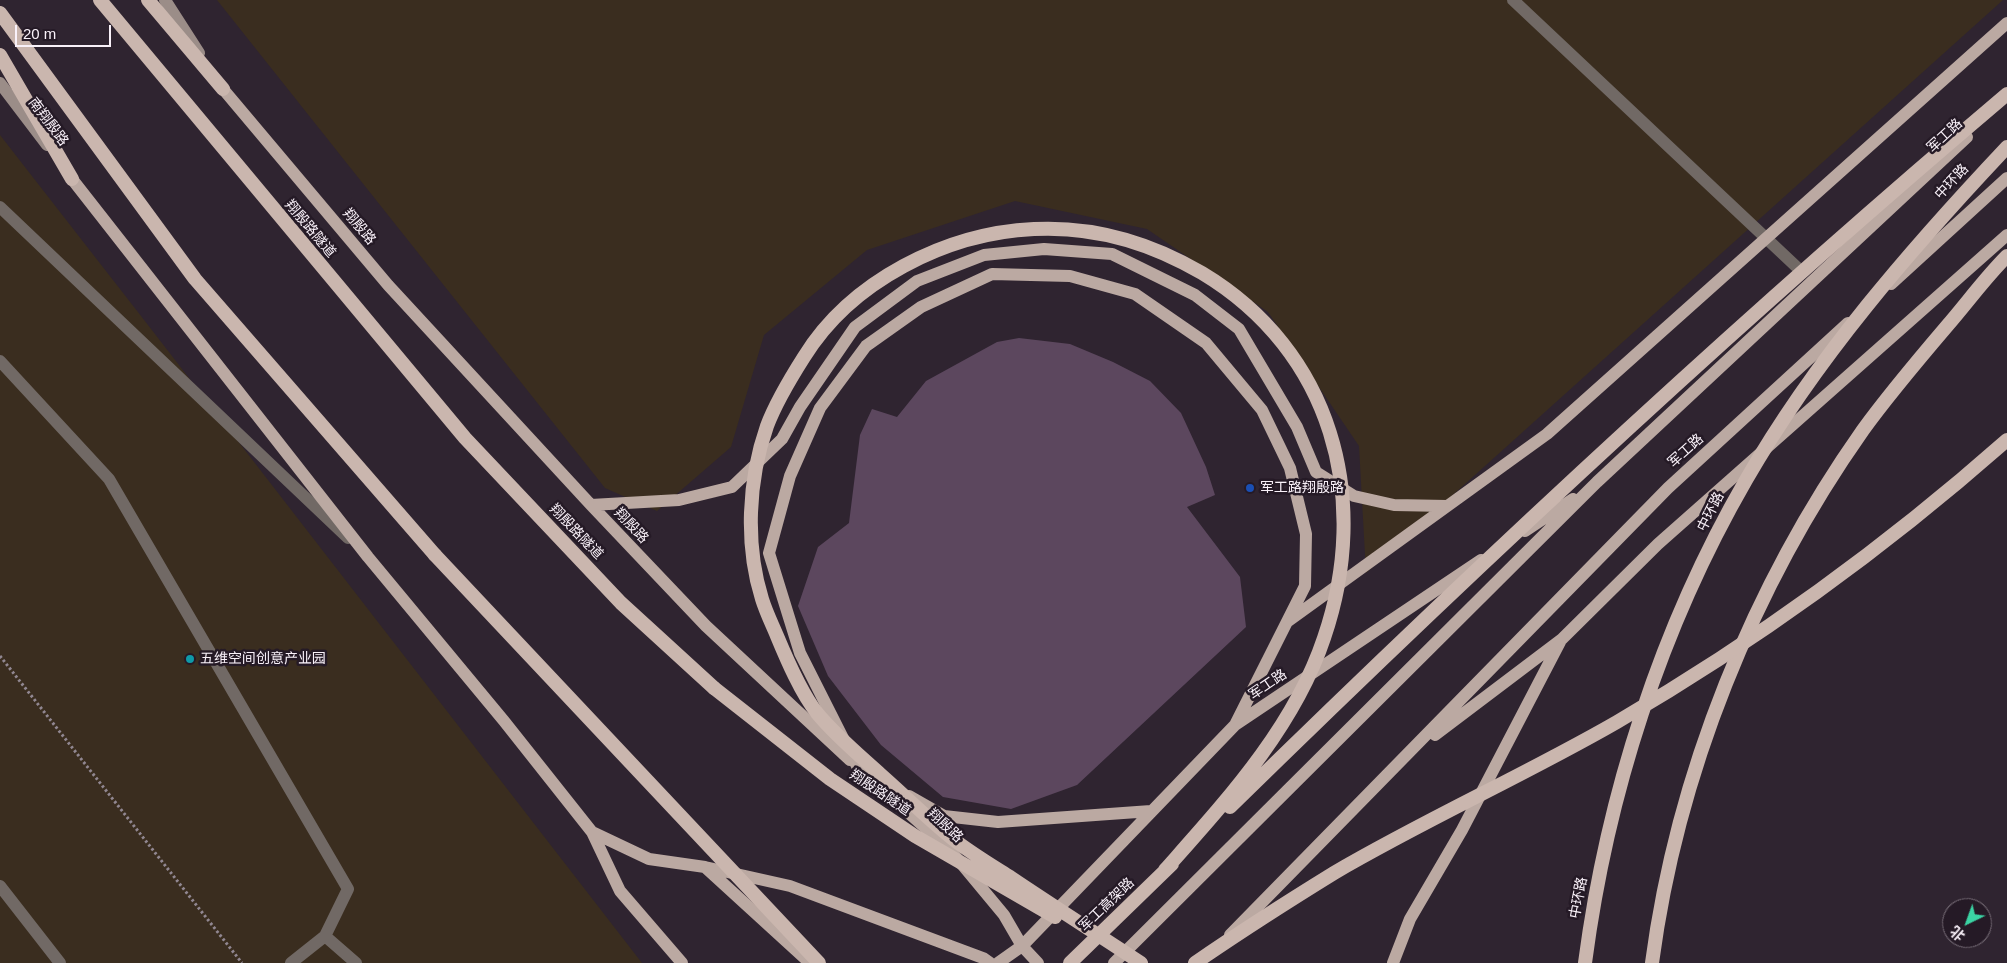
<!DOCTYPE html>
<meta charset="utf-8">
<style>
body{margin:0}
#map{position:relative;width:2007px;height:963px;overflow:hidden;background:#2f2430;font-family:Arial,"Noto Sans SC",sans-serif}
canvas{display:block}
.north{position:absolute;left:1942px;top:898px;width:50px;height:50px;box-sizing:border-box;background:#251a26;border:1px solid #7a707a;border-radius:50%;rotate:222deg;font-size:14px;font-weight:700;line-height:20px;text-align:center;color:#f9f1f9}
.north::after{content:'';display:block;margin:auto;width:18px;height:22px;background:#3bd4a4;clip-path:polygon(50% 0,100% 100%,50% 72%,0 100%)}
.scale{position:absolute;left:15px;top:25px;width:96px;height:22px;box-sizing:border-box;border:2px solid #f9f1f9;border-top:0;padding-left:6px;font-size:15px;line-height:18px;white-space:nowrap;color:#f9f1f9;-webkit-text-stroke:4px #251a26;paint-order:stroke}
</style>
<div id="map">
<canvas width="2007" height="963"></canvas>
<div class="north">北</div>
<div class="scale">20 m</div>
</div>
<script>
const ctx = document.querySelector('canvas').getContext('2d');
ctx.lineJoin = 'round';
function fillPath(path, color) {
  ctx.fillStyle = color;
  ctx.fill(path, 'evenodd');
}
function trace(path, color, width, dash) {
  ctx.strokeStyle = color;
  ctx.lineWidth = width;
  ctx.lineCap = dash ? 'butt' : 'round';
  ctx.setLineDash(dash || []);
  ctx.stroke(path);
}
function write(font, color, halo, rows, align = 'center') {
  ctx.font = font + ' Arial,"Noto Sans SC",sans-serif';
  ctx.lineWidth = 5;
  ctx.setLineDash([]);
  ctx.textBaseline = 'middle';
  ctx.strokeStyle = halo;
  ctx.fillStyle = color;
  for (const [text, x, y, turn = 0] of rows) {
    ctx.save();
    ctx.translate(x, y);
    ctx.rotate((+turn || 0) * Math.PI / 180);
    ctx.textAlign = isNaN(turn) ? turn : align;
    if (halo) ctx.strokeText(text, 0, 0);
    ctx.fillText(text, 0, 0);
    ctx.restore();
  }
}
fillPath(new Path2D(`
 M 217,0 L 2003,0 L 1366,573 L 1359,446 L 1268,312 L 1147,229 L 1015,201 L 867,250 L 764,335 L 731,447 L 657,511 L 605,488 Z
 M 0,135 L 141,316 L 642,963 L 0,963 Z`), '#3a2d1f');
fillPath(new Path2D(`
 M 1019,338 L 1070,344 L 1113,362 L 1150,381 L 1181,413 L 1206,467 L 1215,495 L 1187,507 L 1240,577 L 1246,627 L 1077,785 L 1011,809 L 943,797 L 881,745 L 828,676 L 798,606 L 818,547 L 849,523 L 860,435 L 872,409 L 897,417 L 926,381 L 997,342 Z`), '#5c475e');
trace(new Path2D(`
 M 0,656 L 242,963`), '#918791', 3, [2.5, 2.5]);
trace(new Path2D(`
 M 1513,0 L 1802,272
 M 0,207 L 348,538
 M 0,361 L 109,479 L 348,889 L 325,936
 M 0,886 L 60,963
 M 291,963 L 325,936 L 356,963`), '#716965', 12);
trace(new Path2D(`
 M 165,0 L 199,53
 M 0,83 L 47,145`), '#9b8d88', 12);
trace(new Path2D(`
 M 223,89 L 388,285 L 591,505 L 706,626 L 850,760
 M 72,179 L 368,557 L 504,721 L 592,832 L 620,891 L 682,963
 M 1891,284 L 2007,178
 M 591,505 L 679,500 L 732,487 L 782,439 L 800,407 L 855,327 L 917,281 L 984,255 L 1044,249 L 1112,254 L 1195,295 L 1239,329 L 1297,427 L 1316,472 L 1354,496 L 1394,505 L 1447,506
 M 1525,531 L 1573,499
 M 1287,622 L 1547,434 L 2007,23
 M 1435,735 L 1562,639 L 1658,544 L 2007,235
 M 871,779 L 950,850 L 1004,915 L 1022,946 L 1038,963
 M 883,781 L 857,766 L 800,653 L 769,553 L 790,476 L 820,408 L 866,346 L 921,307 L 992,274 L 1070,276 L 1135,294 L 1206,343 L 1262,410 L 1290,468 L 1306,534 L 1305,586 L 1235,725
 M 909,796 L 944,816 L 998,822 L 1151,811
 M 592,832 L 649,859 L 705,867 L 810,963
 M 705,867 L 790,886 L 983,958 L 990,963
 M 1230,935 L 1668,488 L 1848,323
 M 998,963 L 1022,946 L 1235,725 L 1481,560
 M 1114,963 L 1597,482 L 1967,137
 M 1393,963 L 1410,919 L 1462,830 L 1560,642`), '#bba9a2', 12);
trace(new Path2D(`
 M 100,0 L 465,438 L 621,603 L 714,688
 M 148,0 L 223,89
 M 0,13 L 195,279 L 435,555
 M 0,55 L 72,179
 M 1652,963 C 1677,774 1753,586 1863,430 C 1889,394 1918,360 1947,326 C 1967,303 1985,278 2007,256`), '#cab6ae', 14);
trace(new Path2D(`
 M 435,555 L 819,963
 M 714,688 L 830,779 L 915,836 L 1055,917
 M 1230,807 C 1481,561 1739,321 2007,94
 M 1070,963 L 1172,864
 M 1141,963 C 1097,934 1053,906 1010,877 C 991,865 971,853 953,839 C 928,819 905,796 880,774 C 859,755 835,735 817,713 C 801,693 787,660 777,636 C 772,624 766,612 762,599 C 745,545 748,480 767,426 C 776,402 790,379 804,357 C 851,281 946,233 1034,229 C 1093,226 1151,243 1202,273 C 1332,351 1372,498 1324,638 C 1294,728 1226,801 1165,870
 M 1195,963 C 1240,932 1287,902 1334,873 C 1426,819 1525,775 1617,722 C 1756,641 1886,547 2007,440
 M 1585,963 C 1607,795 1661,627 1746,480 C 1816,358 1911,249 2007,147`), '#cab6ae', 14);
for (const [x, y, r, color] of [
 [1250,488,5,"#1a4fb4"],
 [190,659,5,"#0f9aa8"]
]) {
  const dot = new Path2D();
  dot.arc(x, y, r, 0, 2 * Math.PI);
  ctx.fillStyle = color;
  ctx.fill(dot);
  trace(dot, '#251a26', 2);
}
write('14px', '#f9f1f9', '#251a26', [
 ["南翔殷路",48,122,53],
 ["军工路",1945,136,-43],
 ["中环路",1952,182,-47],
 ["翔殷路",359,227,50],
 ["翔殷路隧道",310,229,50],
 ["军工路",1686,451,-42],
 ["中环路",1711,512,-63],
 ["翔殷路",631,526,47],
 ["翔殷路隧道",576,532,46],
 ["军工路",1268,685,-34],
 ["翔殷路隧道",880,793,34],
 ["翔殷路",945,826,43],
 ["中环路",1579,898,-79],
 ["军工高架路",1107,905,-44]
]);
write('14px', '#f9f1f9', '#251a26', [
 ["军工路翔殷路",1260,488],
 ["五维空间创意产业园",200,659]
], 'left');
</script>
